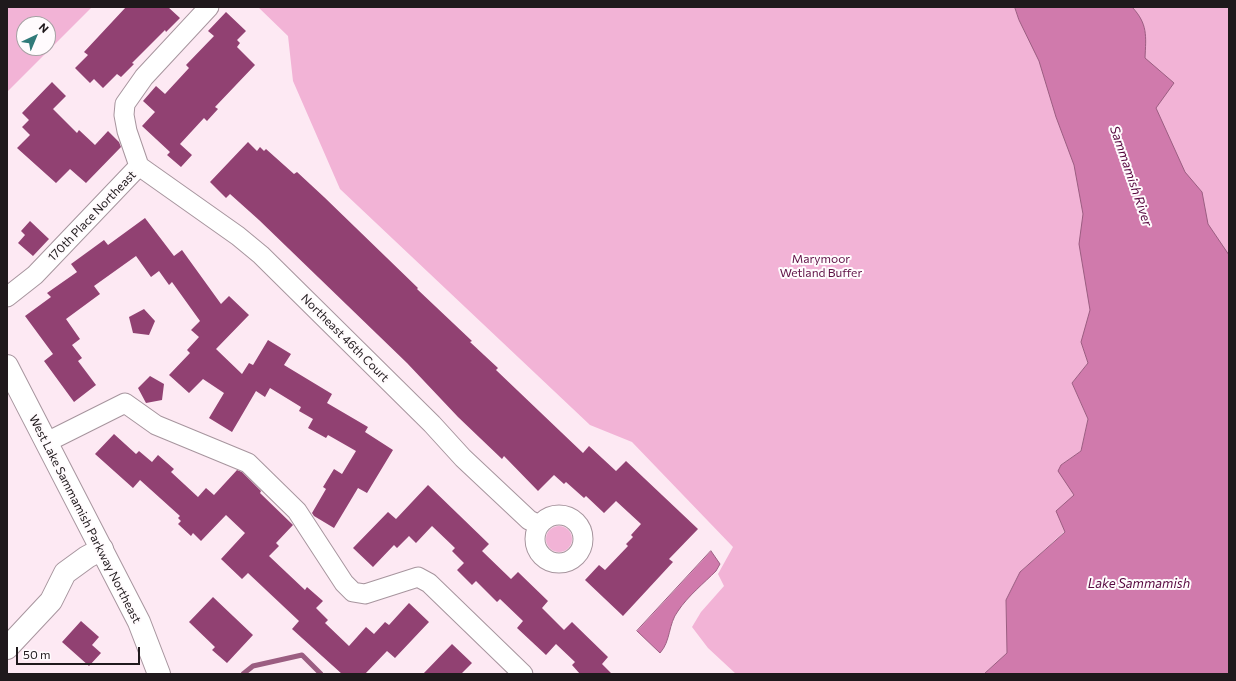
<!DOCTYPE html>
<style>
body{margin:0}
#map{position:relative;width:1236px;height:681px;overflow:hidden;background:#fde9f3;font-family:Commissioner,sans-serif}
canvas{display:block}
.frame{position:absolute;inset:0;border:8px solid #1f191c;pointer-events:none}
.north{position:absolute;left:16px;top:16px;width:40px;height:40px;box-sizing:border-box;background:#fffbfd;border:1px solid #a5a1a3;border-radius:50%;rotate:44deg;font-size:11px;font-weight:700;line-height:16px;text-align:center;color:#1f191c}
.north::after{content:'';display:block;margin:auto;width:14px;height:18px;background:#307a79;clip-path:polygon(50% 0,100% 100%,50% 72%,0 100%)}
.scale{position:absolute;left:16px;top:647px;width:124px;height:18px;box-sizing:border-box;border:2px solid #1f191c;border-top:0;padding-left:5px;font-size:12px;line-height:14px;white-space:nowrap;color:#1f191c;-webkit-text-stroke:3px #fffbfd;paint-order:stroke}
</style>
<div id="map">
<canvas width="1236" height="681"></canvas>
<div class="frame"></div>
<div class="north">N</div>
<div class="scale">50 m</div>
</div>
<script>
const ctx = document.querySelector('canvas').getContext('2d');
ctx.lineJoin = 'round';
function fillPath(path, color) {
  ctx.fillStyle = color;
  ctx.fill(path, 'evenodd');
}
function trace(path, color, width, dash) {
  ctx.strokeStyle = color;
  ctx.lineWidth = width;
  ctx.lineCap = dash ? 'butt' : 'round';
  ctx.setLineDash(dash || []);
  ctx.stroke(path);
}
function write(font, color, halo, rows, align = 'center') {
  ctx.font = font + ' Commissioner,sans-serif';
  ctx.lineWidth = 4;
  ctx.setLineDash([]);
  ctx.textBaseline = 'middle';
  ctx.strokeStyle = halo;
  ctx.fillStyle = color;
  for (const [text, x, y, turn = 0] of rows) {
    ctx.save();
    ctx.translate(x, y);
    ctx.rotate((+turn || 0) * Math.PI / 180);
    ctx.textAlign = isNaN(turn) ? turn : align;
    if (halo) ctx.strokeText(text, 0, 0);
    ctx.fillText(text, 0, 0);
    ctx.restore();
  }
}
fillPath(new Path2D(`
 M 7,7 L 92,7 L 7,92 ZM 24,24 L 48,24 L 48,48 L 24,48 Z
 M 258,7 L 1229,7 L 1229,277 L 1081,342 L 1088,363 L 1072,383 L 1088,419 L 1081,451 L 1061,465 L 1074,495 L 1065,531 L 1020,572 L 1006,600 L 1007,653 L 984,674 L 736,674 L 708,648 L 692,627 L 701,612 L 724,586 L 718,574 L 733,547 L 632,442 L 590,425 L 340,189 L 293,81 L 288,36 Z
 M546 539a13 13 0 1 1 26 0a13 13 0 1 1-26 0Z`), '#f2b3d6');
const water = new Path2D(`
 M 1015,7 L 1132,7 C 1148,24 1146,36 1145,58 L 1174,83 L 1156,108 L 1185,172 L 1202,192 L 1208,224 L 1229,255 L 1229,674 L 984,674 L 1007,653 L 1006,600 L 1020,572 L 1065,532 L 1056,511 L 1074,495 L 1058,471 L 1061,465 L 1081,451 L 1088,419 L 1072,383 L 1088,363 L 1081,342 L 1090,310 L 1079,244 L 1083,214 L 1074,165 L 1056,117 L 1039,61 L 1019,20 Z
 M 711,551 L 720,564 L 716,571 C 704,583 688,596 678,611 C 668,624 671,641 660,653 L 637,631 Z`);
fillPath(water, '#d07aac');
trace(water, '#9b5d81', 1);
trace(new Path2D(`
 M 243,674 L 253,666 L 302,655 L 321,674`), '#9b5d81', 5);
fillPath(new Path2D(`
 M 126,7 L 168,7 L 180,18 L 166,32 L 165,30 L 132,63 L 134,64 L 121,77 L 117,74 L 103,88 L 94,79 L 90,83 L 75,68 L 88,55 L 84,52 Z
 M 226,12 L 246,31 L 237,40 L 240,43 L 237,47 L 255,65 L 215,107 L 218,109 L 207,121 L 204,118 L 180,144 L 192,155 L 181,167 L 167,155 L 170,152 L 142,126 L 155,112 L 143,101 L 156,86 L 165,94 L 189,68 L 186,65 L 214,36 L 208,31 Z
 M 52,82 L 66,96 L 53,109 L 77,133 L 79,130 L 95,145 L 108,131 L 119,142 L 121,147 L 86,183 L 70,169 L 56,183 L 17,148 L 30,135 L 22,127 L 29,120 L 22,113 Z
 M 248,142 L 257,151 L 260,147 L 264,151 L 266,149 L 294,174 L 297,172 L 324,197 L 418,288 L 417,289 L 472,341 L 470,342 L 498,368 L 496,370 L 583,453 L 589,446 L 616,471 L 626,461 L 698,529 L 669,559 L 673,562 L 623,616 L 585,580 L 599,565 L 605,570 L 628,546 L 626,544 L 633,537 L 631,535 L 641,524 L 616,501 L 604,513 L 586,496 L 584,498 L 566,482 L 564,484 L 554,475 L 538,491 L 504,456 L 502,459 L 458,417 L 407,363 L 259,220 L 230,194 L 226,198 L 210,182 Z
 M 145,218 L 174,256 L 182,250 L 221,304 L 229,296 L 249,315 L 216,349 L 242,374 L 249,363 L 253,365 L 268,340 L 291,354 L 284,365 L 332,394 L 327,403 L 368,427 L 365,432 L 393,450 L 367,493 L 358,488 L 334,528 L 314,516 L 312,513 L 326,489 L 323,487 L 334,469 L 342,474 L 356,451 L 328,435 L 326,438 L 308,428 L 313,419 L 299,411 L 301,407 L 270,388 L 265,397 L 256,391 L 232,432 L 209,418 L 224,393 L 203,379 L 189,393 L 169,375 L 190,353 L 187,350 L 199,337 L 191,330 L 200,321 L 172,282 L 169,285 L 159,271 L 151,277 L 136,256 L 94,286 L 100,294 L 66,319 L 80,339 L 72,345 L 82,358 L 78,361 L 96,385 L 74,402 L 44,361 L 53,354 L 25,316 L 51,297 L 47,293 L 77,272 L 71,264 L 104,240 L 108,245 Z
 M 30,221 L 49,239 L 33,256 L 18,243 L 25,235 L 21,231 Z
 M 144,309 L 155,321 L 149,335 L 133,333 L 129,317 Z
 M 150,376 L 164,384 L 162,400 L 146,403 L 138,388 Z
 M 114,434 L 136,454 L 139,451 L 152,462 L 158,455 L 174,469 L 171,472 L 198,497 L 206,488 L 214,495 L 237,470 L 242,472 L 261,491 L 260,493 L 293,525 L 276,543 L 279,546 L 269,556 L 305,590 L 307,587 L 323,601 L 316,608 L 328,620 L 325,623 L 349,646 L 366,627 L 374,634 L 385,622 L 389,625 L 409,603 L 429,622 L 395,658 L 387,651 L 365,674 L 342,674 L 292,629 L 299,621 L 248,573 L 242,579 L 221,559 L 245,533 L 226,515 L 201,541 L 193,533 L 191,536 L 178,524 L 181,521 L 178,518 L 180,516 L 140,480 L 133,488 L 95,454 Z
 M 428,485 L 489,544 L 482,551 L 511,579 L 518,572 L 548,601 L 542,608 L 564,630 L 572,622 L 608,657 L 602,664 L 612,674 L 580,674 L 572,665 L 575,662 L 556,644 L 546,655 L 517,628 L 523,621 L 500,599 L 497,602 L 476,581 L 472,585 L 457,570 L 464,563 L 452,551 L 455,548 L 432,526 L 416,543 L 409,536 L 397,548 L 394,545 L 373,567 L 353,548 L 388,512 L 396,519 Z
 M 213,597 L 253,635 L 227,663 L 212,650 L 215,647 L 189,622 Z
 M 81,621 L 99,637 L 92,645 L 101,653 L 89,666 L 62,642 Z
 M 452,644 L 472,663 L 461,674 L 423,674 Z`), '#914172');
const minor = new Path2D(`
 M 139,166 L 238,236 L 261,255 L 432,424 L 463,458 L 529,520 L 539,525
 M 7,297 L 35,275 L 139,166 L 127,131 L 124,115 L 125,104 L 144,77 L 209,7
 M 47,442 L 125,403 L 156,425 L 248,463 L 297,511 L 344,583 L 353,592 L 365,594 L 418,577 L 429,583 L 523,674
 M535 539a24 24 0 1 1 48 0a24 24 0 1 1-48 0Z`);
const tertiary = new Path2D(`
 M 7,648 L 51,601 L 65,573 L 87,557 L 102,549`);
const secondary = new Path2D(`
 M 7,366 L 139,622 L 159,674`);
trace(minor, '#a7959e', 21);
trace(tertiary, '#a7959e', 24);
trace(secondary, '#a7959e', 24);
trace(minor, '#fff', 19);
trace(tertiary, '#fff', 22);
trace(secondary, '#fff', 22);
write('12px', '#1f191c', '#fffbfd', [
 ["170th Place Northeast",92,216,-46],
 ["Northeast 46th Court",345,338,45],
 ["West Lake Sammamish Parkway Northeast",85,519,63]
]);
write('12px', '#5f1145', '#fffbfd', [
 ["Marymoor",821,259],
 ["Wetland Buffer",821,273]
]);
write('italic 13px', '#580940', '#fffbfd', [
 ["Sammamish River",1131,176,71],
 ["Lake Sammamish",1139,584]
]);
</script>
